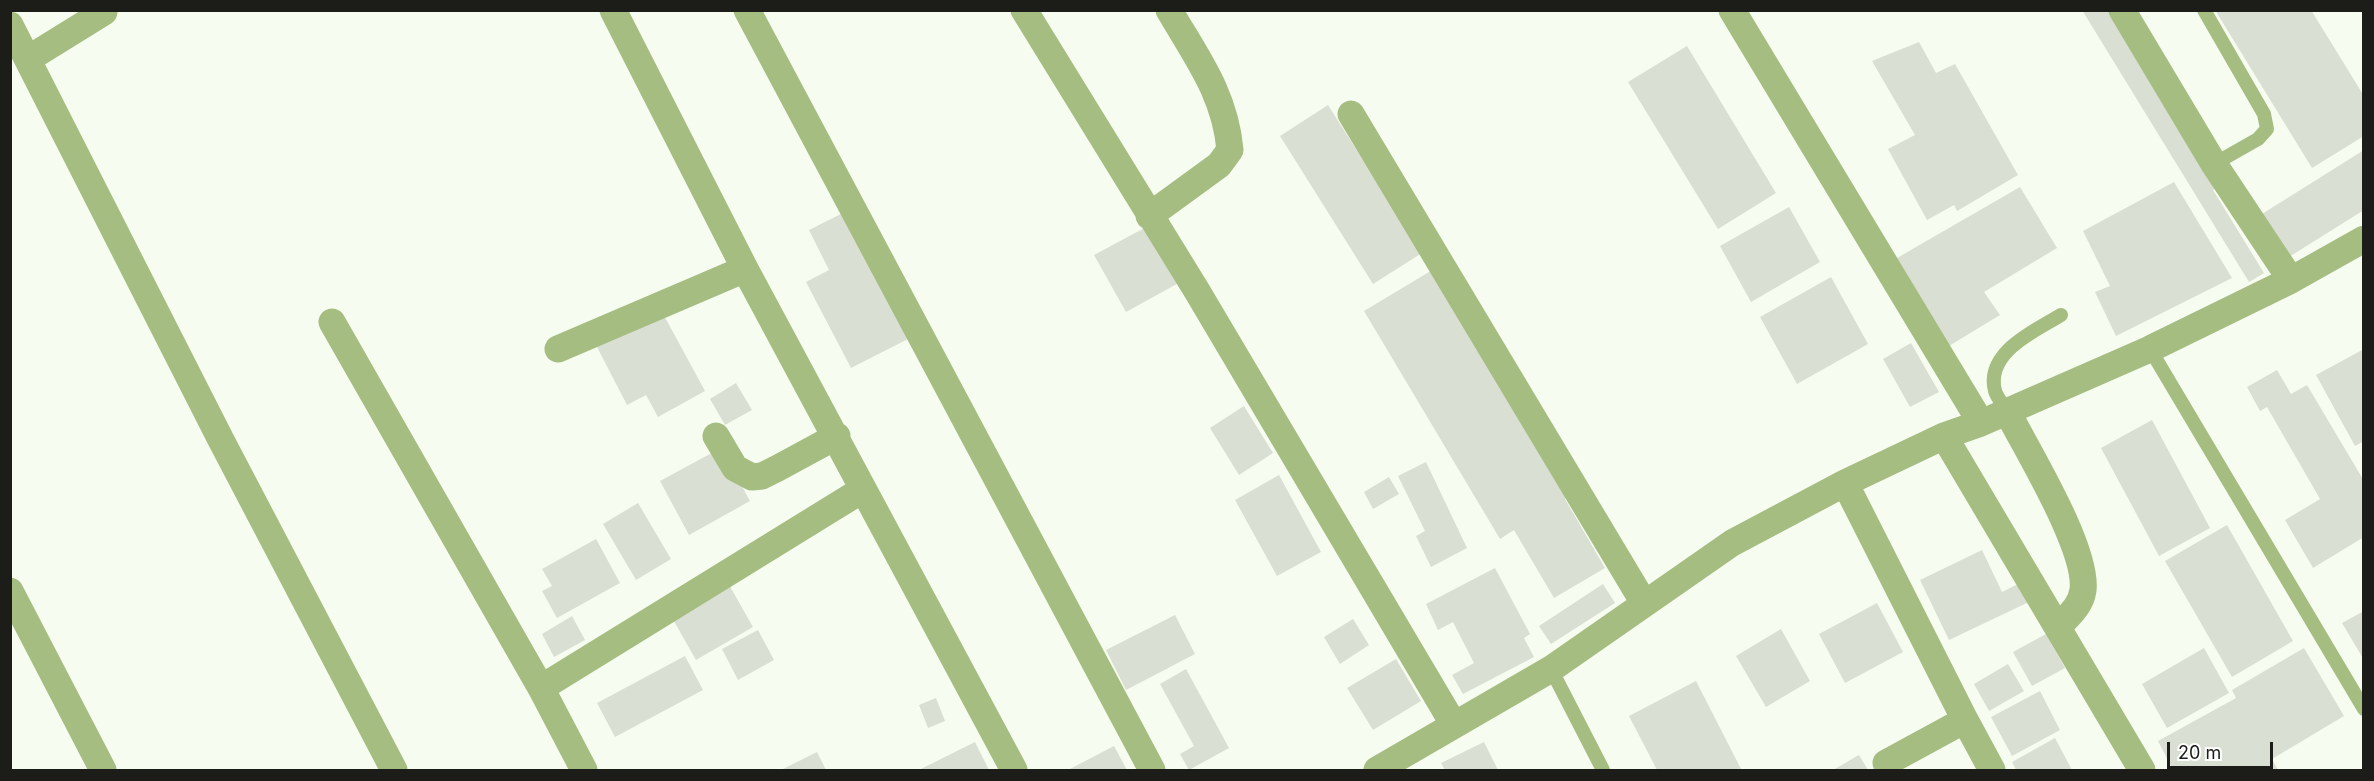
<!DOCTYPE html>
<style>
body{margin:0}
#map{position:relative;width:2374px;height:781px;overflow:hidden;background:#f6fcef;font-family:Inter,sans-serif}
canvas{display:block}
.frame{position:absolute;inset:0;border:12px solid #1c1d19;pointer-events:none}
.scale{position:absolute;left:2167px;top:742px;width:106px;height:27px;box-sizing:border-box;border:3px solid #1c1d19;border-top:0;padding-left:8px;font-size:18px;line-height:21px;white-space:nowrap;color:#1c1d19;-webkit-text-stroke:4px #fff;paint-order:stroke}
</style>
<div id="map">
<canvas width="2374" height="781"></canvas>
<div class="frame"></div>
<div class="scale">20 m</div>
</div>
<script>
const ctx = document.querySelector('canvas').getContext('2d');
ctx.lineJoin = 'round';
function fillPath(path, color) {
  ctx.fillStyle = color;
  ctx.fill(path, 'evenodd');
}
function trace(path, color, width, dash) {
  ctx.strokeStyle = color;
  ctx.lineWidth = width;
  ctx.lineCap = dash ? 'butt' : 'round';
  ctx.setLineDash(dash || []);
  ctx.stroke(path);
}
fillPath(new Path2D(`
 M 2082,10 L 2115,10 L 2222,185 L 2213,190 L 2264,273 L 2249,282 Z
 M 2215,10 L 2311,10 L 2364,96 L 2364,136 L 2312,168 Z
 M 1919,42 L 1936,73 L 1955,64 L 2018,175 L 1957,211 L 1954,205 L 1927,220 L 1888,149 L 1915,135 L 1872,61 Z
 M 1687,46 L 1776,193 L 1718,229 L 1628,82 Z
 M 1328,105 L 1422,253 L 1373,284 L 1280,136 Z
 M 2364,150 L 2364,210 L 2289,257 L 2262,214 Z
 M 2174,182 L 2232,278 L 2116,336 L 2095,292 L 2110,286 L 2083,231 Z
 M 2020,187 L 2057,248 L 1984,292 L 2000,315 L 1949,346 L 1897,258 Z
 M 1789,207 L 1820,262 L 1751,302 L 1720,246 Z
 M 843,213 L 908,339 L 851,368 L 806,282 L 829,270 L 809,230 Z
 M 1152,224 L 1184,280 L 1126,312 L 1094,255 Z
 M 1434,269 L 1570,496 L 1565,499 L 1605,568 L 1554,598 L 1514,530 L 1500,539 L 1364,311 Z
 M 1831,277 L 1868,344 L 1797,384 L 1760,317 Z
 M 661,310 L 705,391 L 658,417 L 646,395 L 627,405 L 596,345 Z
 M 1911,343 L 1939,392 L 1910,407 L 1883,359 Z
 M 2364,349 L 2364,441 L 2355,446 L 2316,375 Z
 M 2277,370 L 2291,394 L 2307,385 L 2364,481 L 2364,537 L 2313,568 L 2285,520 L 2320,499 L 2267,407 L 2260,411 L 2247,387 Z
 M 736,383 L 752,410 L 725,425 L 710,399 Z
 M 1244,406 L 1273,453 L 1239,475 L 1210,428 Z
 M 2152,420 L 2210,528 L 2159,556 L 2101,448 Z
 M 721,448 L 750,501 L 689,535 L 660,481 Z
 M 1426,462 L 1467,548 L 1431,567 L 1416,536 L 1425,531 L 1398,476 Z
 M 1279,475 L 1321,552 L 1277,576 L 1235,500 Z
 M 1389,477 L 1399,494 L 1373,509 L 1364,492 Z
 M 638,503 L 671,559 L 636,580 L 603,524 Z
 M 2227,525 L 2293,641 L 2232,677 L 2165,561 Z
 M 596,539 L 620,583 L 557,618 L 542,591 L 552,586 L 542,569 Z
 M 1982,550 L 2002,592 L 2020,583 L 2029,602 L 1949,640 L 1920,580 Z
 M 1495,568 L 1530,634 L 1524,638 L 1534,657 L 1463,694 L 1452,675 L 1474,663 L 1453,622 L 1438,630 L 1426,604 Z
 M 728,583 L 753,627 L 696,660 L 671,616 Z
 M 1603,584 L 1615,603 L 1551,644 L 1539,626 Z
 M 1877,603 L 1903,652 L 1845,683 L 1819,634 Z
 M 2364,611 L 2364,660 L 2342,623 Z
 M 1175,615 L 1195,654 L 1126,690 L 1106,650 Z
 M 572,616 L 585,640 L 554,657 L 542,634 Z
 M 1353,619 L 1369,645 L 1340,664 L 1324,637 Z
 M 1781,629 L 1810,681 L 1766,707 L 1736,656 Z
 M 758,630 L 774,660 L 738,680 L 722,649 Z
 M 2046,634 L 2065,668 L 2032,686 L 2013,652 Z
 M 2204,648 L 2229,693 L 2167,728 L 2142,684 Z
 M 2304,648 L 2344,716 L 2272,759 L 2278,770 L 2173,770 L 2158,741 L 2236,698 L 2232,690 Z
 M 685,656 L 703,690 L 615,737 L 597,703 Z
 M 1396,659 L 1421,701 L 1373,730 L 1347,688 Z
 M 2008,664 L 2024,691 L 1989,711 L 1974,684 Z
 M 1186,669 L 1229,748 L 1189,770 L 1180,754 L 1194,746 L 1160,684 Z
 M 1696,681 L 1740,767 L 1742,770 L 1657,770 L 1629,716 Z
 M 2040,691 L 2060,730 L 2012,756 L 1991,717 Z
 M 936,698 L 945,721 L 928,728 L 919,705 Z
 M 2055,738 L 2072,770 L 2016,770 L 2012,762 Z
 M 975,742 L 989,770 L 919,770 Z
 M 1484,742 L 1498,770 L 1445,770 L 1441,763 Z
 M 1114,746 L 1127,770 L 1068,770 Z
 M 817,752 L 826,770 L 781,770 Z
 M 1859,755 L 1868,770 L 1833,770 Z`), '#dadfd3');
trace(new Path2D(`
 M 2204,10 L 2264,114 L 2267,129 L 2258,139 L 2214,164
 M 2150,349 L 2364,709
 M 2007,411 C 2004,405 1997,398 1995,391 C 1985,352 2035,331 2061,315
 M 1551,669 L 1603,770`), '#a6bd82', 14);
trace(new Path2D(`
 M 613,10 L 745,269 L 1014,770
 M 747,10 L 1152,770
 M 1024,10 L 1197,291 L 1454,725
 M 1732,10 L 1981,423
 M 2122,10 L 2214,164 L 2291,280
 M 10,25 L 221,440 L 394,770
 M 28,59 L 104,12
 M 1351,114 L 1644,603
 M 1149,216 L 1219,165 L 1230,150 C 1225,94 1197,58 1169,10
 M 332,322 L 541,688 L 584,770
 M 558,349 L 745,269
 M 2007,411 C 2027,450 2088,549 2083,590 C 2081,606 2068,616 2058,627
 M 716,436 L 735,468 L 752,477 L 762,476 L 778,468 L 837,436
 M 1944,436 L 2142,770
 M 1845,483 L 1965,720 L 1886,763
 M 10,591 L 103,770
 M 541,688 L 862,490
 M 1965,720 L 1992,770
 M 1377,770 L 1551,669 L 1732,543 L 1845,483 L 1944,436 L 1981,423 L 2150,349 L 2291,280 L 2364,239`), '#a6bd82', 27);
</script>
